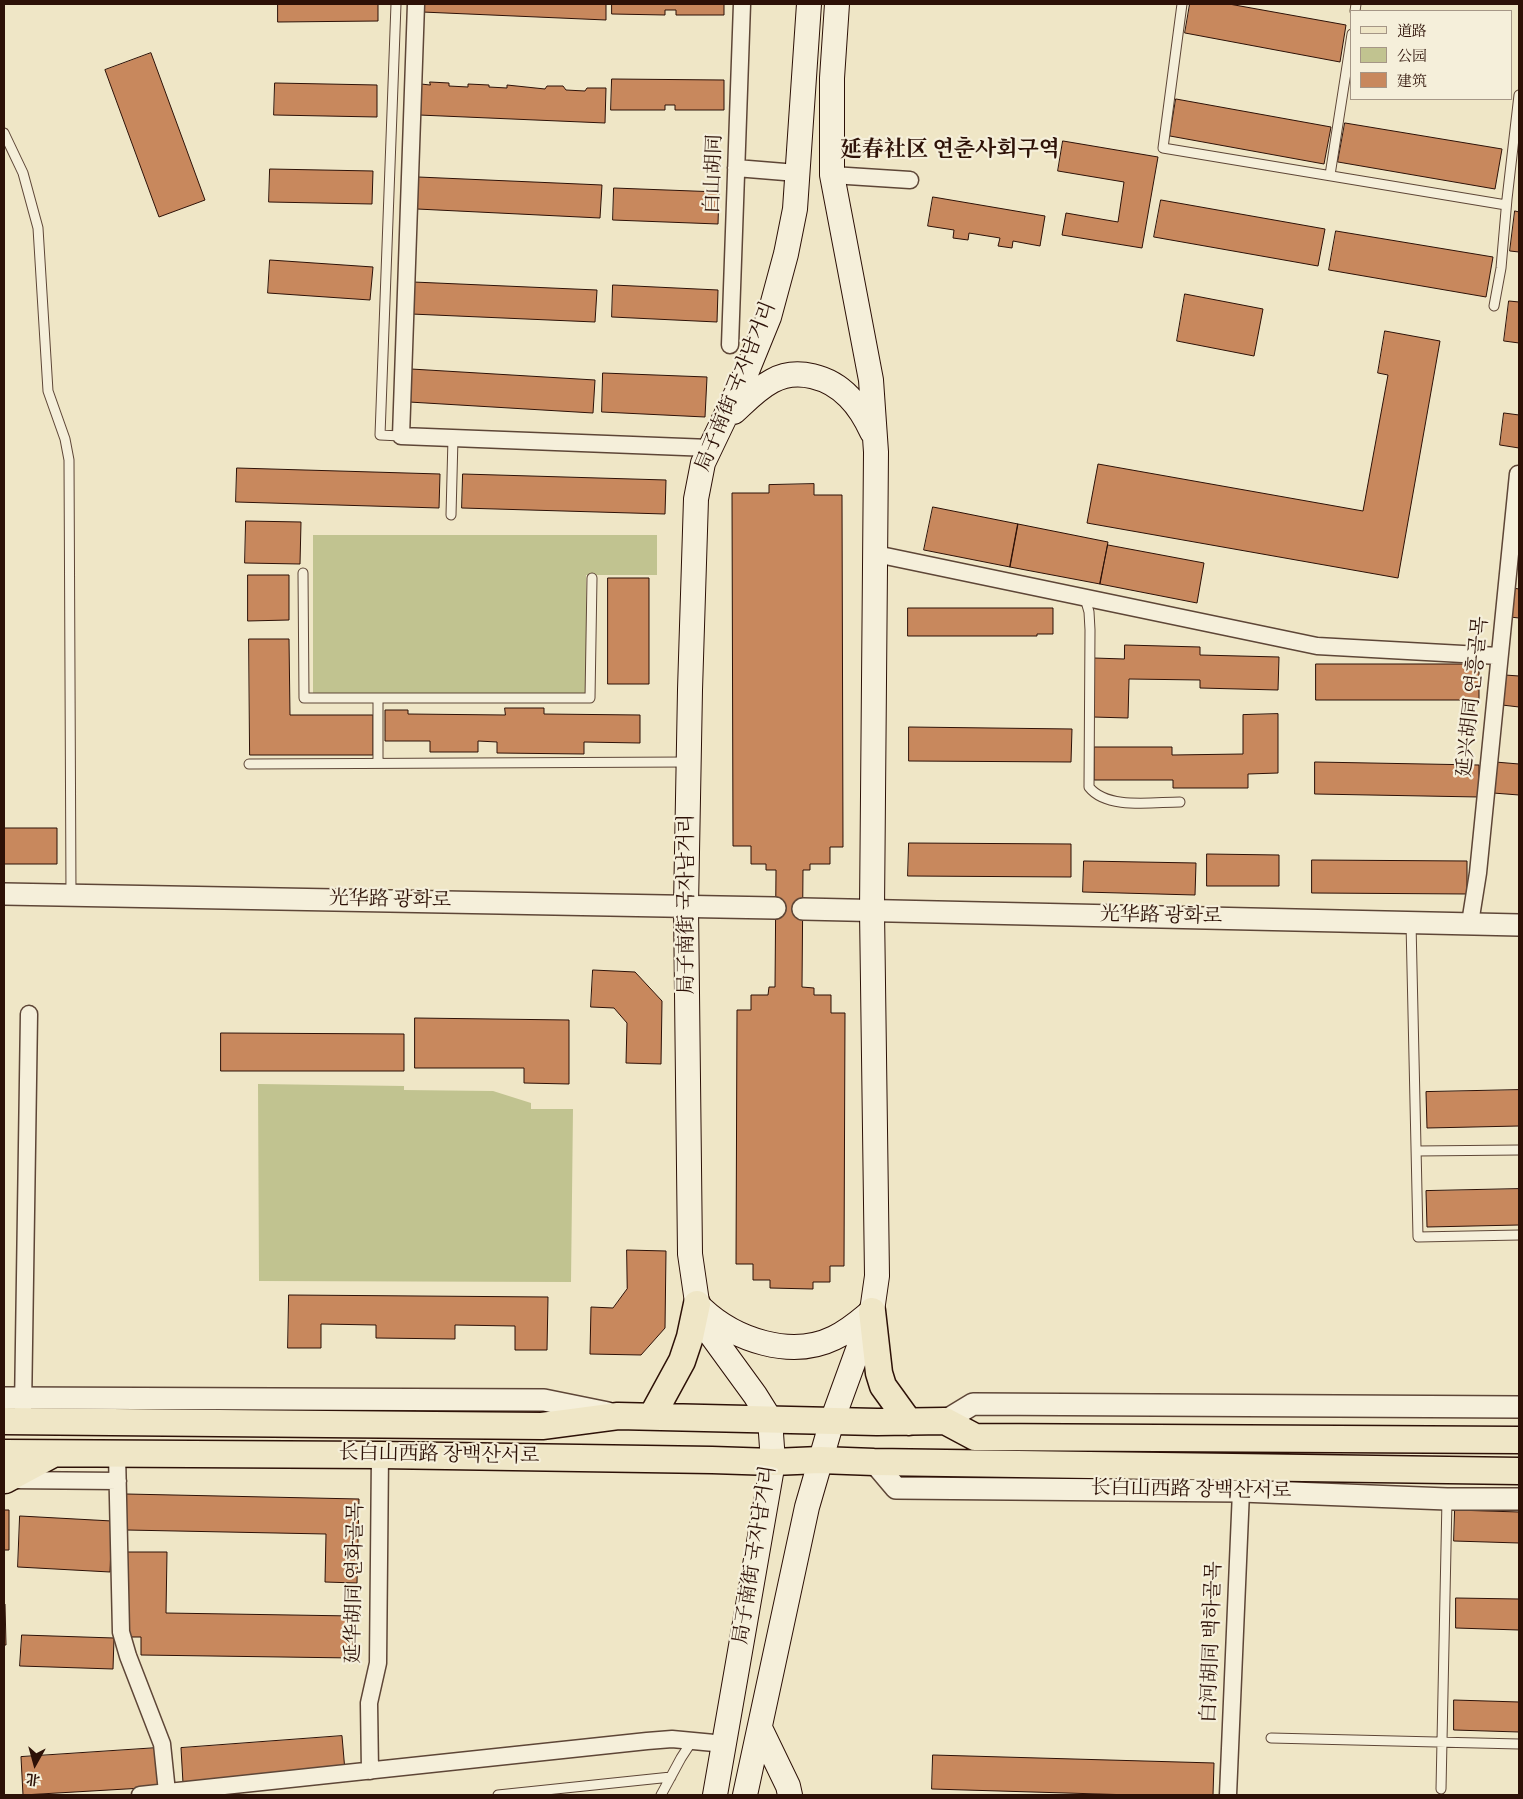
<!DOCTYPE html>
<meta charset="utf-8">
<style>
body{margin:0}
#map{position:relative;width:1523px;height:1799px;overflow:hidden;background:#efe6c6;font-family:"IM FELL DW Pica","Noto Serif SC",serif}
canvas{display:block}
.frame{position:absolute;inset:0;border:5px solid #2d1107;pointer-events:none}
.legend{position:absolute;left:1350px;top:10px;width:162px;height:90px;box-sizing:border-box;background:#f5efda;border:1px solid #a59686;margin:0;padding:6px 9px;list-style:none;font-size:15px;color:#2d1107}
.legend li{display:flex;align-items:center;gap:10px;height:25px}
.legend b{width:25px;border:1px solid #a59686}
.north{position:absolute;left:10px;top:1739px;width:50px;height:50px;-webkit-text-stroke:4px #f5efda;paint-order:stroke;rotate:187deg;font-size:14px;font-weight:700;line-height:20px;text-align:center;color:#2d1107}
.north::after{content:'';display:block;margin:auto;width:18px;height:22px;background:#2d1107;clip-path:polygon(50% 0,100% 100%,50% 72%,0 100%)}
</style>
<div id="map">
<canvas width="1523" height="1799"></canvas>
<div class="frame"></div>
<ul class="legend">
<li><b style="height:6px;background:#efe6c6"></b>道路</li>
<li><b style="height:14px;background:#c1c390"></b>公园</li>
<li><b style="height:14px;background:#c8885d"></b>建筑</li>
</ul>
<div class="north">北</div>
</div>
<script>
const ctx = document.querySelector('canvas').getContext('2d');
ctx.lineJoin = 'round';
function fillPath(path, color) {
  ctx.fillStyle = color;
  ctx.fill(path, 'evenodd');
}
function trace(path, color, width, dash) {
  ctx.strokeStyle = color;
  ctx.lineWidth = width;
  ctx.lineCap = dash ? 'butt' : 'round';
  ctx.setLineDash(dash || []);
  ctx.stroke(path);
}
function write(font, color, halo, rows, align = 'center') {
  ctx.font = font + ' "IM FELL DW Pica","Noto Serif SC","Noto Serif KR",serif';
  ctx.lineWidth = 4.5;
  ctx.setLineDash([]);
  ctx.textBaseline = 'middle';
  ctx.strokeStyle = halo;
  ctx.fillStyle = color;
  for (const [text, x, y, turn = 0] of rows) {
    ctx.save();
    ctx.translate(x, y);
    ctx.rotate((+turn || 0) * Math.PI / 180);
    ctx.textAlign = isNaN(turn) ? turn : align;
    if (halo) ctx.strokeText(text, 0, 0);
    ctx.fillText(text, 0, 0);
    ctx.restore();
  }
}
fillPath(new Path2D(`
 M 313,535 L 657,535 L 657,575 L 586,575 L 586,694 L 313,693 Z
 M 258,1084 L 404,1086 L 404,1090 L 493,1091 L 531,1103 L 531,1109 L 573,1109 L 571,1282 L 259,1281 Z`), '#c1c390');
const building = new Path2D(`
 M 278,4 L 378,4 L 378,21 L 278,22 Z
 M 422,4 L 606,4 L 606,20 L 422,12 Z
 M 612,4 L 724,4 L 724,15 L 676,15 L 676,10 L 665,10 L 665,15 L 612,14 Z
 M 1190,4 L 1229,4 L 1346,25 L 1340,62 L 1185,33 Z
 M 151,53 L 205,200 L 159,217 L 105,70 Z
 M 612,79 L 724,80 L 724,110 L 675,110 L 675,105 L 665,105 L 665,110 L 611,110 Z
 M 430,82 L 449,83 L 449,86 L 468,87 L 468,84 L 489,85 L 489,87 L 507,88 L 507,85 L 545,89 L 547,86 L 563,86 L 566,90 L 585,91 L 587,88 L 606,88 L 605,123 L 419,115 L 421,84 L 430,85 Z
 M 275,83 L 377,85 L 377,117 L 274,115 Z
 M 1176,99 L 1331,127 L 1324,164 L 1170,136 Z
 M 1345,123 L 1502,149 L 1495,189 L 1338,162 Z
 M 1063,141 L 1158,157 L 1142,248 L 1062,235 L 1066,213 L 1118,222 L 1124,182 L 1058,171 Z
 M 270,169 L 373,171 L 372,204 L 269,202 Z
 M 418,177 L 602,185 L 600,218 L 417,209 Z
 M 614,188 L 719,192 L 718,224 L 613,220 Z
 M 933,197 L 1045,216 L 1040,246 L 1013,241 L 1012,248 L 998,246 L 1000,238 L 969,233 L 968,240 L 953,238 L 954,230 L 928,226 Z
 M 1161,200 L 1325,229 L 1318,266 L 1154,237 Z
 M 1515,211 L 1519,212 L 1519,252 L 1510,251 Z
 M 1336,231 L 1493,257 L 1486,297 L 1329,270 Z
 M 270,260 L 373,267 L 370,300 L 268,293 Z
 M 413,282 L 597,290 L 595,322 L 411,314 Z
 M 613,285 L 718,290 L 717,322 L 612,317 Z
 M 1185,294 L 1263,309 L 1254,356 L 1177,341 Z
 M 1509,301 L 1519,302 L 1519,343 L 1504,341 Z
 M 1385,331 L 1440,341 L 1398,578 L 1087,523 L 1098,464 L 1363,511 L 1388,375 L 1378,373 Z
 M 411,369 L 595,380 L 593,413 L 409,402 Z
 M 603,373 L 707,377 L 705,417 L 602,412 Z
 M 1504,413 L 1519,415 L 1519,448 L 1500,445 Z
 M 237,468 L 440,474 L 439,508 L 236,502 Z
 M 463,474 L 666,480 L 665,514 L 462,508 Z
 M 814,484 L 814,495 L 842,495 L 843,847 L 830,847 L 830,864 L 810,864 L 810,870 L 803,870 L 802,987 L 814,988 L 814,995 L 831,995 L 831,1013 L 845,1013 L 844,1266 L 830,1266 L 830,1282 L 813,1282 L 813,1289 L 770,1288 L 770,1280 L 753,1280 L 753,1264 L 736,1264 L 737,1010 L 751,1010 L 751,995 L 768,995 L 769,987 L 775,987 L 776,870 L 766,870 L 766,864 L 751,864 L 751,846 L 733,846 L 732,493 L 769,493 L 769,485 Z
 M 933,507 L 1018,524 L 1010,567 L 924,550 Z
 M 246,521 L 301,522 L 300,564 L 245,563 Z
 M 1018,524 L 1108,542 L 1100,584 L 1010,567 Z
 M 1108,545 L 1204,563 L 1197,603 L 1100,584 Z
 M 248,575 L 289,575 L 289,620 L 248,621 Z
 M 608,578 L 649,578 L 649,684 L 608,684 Z
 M 1513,588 L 1519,589 L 1519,618 L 1510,617 Z
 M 908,608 L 1053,608 L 1053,634 L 1037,634 L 1037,636 L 908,636 Z
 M 249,639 L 289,639 L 290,715 L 373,715 L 373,755 L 250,755 Z
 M 1125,645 L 1200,647 L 1200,655 L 1279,657 L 1278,690 L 1200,688 L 1200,680 L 1129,679 L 1128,718 L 1093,717 L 1094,658 L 1124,659 Z
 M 1316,664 L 1479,664 L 1479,700 L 1316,700 Z
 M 1505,675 L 1519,676 L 1519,707 L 1502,705 Z
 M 505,708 L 544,708 L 544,714 L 640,715 L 640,743 L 584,742 L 584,754 L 497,753 L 497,742 L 478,741 L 478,752 L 430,752 L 430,741 L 385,741 L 385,710 L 408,710 L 408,714 L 505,715 Z
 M 1278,714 L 1278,773 L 1248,774 L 1248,788 L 1173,788 L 1173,780 L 1094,780 L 1094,747 L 1172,747 L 1172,755 L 1243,754 L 1243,715 Z
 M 909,727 L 1072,729 L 1071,762 L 909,761 Z
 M 1315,762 L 1479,765 L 1479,797 L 1315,794 Z
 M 1495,762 L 1519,764 L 1519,795 L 1493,793 Z
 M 4,828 L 57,828 L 57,864 L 4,864 Z
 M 909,843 L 1071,844 L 1071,877 L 908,876 Z
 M 1207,854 L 1279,855 L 1279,886 L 1207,886 Z
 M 1312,860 L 1467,861 L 1467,894 L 1312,893 Z
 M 1084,861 L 1196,863 L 1195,895 L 1083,892 Z
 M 593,970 L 635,972 L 662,1001 L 661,1064 L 626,1063 L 627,1023 L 614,1008 L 591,1007 Z
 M 415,1018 L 569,1020 L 569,1084 L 524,1083 L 524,1068 L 415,1068 Z
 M 221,1033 L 404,1034 L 404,1071 L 221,1071 Z
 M 1519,1090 L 1519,1126 L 1427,1128 L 1426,1092 Z
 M 1519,1189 L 1519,1225 L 1427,1227 L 1426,1191 Z
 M 627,1250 L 666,1251 L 665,1328 L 641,1355 L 590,1354 L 591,1307 L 613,1308 L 627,1289 Z
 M 289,1295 L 548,1297 L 547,1350 L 515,1350 L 515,1326 L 455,1325 L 455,1339 L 376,1338 L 376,1325 L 321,1324 L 321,1348 L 288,1348 Z
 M 126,1494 L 359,1499 L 357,1583 L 325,1582 L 326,1534 L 126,1530 Z
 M 4,1510 L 9,1510 L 9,1550 L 4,1550 Z
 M 1455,1510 L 1519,1512 L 1519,1543 L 1454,1541 Z
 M 20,1516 L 112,1521 L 110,1572 L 18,1567 Z
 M 125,1552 L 167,1552 L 166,1613 L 353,1616 L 353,1658 L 141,1655 L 141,1637 L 124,1637 Z
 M 1456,1598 L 1519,1599 L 1519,1630 L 1456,1628 Z
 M 4,1604 L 5,1604 L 6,1645 L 4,1645 Z
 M 22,1635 L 114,1638 L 113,1669 L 20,1666 Z
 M 1454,1700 L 1519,1702 L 1519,1732 L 1454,1730 Z
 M 342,1736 L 345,1771 L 183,1783 L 181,1748 Z
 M 157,1748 L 160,1787 L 23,1795 L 21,1757 Z
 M 933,1755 L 1214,1763 L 1213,1795 L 1133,1795 L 932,1789 Z`);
fillPath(building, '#c8885d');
trace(building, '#2d1107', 1);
const service = new Path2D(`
 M 396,4 L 380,435 L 401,436
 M 1182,4 L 1163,148 L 1506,205
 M 1355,11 L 1356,4
 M 4,133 L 23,173 L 38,228 L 48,391 L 65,439 L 69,460 L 71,895
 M 1330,175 L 1352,34
 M 1494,306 L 1501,268 L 1507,199 L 1519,95
 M 451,515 L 453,438
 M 303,573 L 304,698 L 590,698 L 592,578
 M 1085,598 L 1089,612 L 1090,630 L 1089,787 C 1107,810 1153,802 1180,802
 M 378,763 L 378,698
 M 249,764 L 689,762
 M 1411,923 L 1418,1237 L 1519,1235
 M 1417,1151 L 1519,1150
 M 1271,1738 L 1519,1744
 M 1441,1789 L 1447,1499
 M 498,1795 L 671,1777
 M 661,1795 L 681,1758 L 692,1741`);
const minor = new Path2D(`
 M 416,4 L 401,436 L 710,448
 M 736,168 L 797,173
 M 832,175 L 910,180
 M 730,345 L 742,4
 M 876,554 L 1317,646 L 1499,656
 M 1470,923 L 1478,873 L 1518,474
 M 23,1409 L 29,1014
 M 117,1454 L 121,1632 L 128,1656 L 162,1744 L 167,1792
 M 10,1480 L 118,1481
 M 370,1771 L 369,1703 L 378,1663 L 380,1455
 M 140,1795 L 647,1741 L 672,1739 L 725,1744
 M 1228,1795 L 1241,1491`);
const tertiary = new Path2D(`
 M 4,894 L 775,908
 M 803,909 L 1519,925
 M 4,1398 L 544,1400 L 608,1413
 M 945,1421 L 973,1404 L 1519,1407
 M 874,1462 L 896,1488 L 1241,1491 L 1447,1499 L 1519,1499`);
const secondary = new Path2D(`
 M 734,412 C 746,401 757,389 772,381 C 797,367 830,377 849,397 C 859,407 866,419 872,432
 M 702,1309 C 735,1340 791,1359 834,1338 C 849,1331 860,1321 872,1311
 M 760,1728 L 788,1786 L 790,1795
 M 715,1795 L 773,1462 L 770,1419 L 755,1395 L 704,1325 L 698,1309 L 690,1254 L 686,906 L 690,690 L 696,499 L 703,463 L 747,371 L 769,317 L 786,254 L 795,209 L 809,4
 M 745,1795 L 807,1507 L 832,1421 L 872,1311 L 877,1276 L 872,910 L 876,452 L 871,380 L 832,175 L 832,78 L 837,4`);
const primary = new Path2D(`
 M 872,1311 L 879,1373 L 883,1386 L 909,1422
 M 652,1416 L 682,1361 L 690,1337 L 697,1304
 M 4,1421 L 542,1426 L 618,1416 L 877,1422 L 945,1421 L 975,1437 L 1519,1440
 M 4,1453 L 380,1455 L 712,1460 L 773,1462 L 820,1460 L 874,1462 L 1519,1471
 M 5,1480 L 53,1454`);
trace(service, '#5e4637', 11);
trace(minor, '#5e4637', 19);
trace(tertiary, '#5e4637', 24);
trace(secondary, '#2d1107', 26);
trace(primary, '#2d1107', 29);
trace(service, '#f5efda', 9);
trace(minor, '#f5efda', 16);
trace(tertiary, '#f5efda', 21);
trace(secondary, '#f5efda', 24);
trace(primary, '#efe6c6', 26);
write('20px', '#2d1107', '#f5efda', [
 ["白山胡同",715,174,-88],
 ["局子南街 국자남거리",737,387,-68],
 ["延兴胡同 연흥골목",1474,697,-84],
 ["光华路 광화로",390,901,1],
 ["局子南街 국자남거리",688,904,-90],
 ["光华路 광화로",1161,917,1],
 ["长白山西路 장백산서로",439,1456,1],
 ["长白山西路 장백산서로",1191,1491,1],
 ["局子南街 국자남거리",756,1555,-81],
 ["延华胡同 연화골목",356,1583,-89],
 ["白河胡同 백하골목",1213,1642,-88]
]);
write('bold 22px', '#2d1107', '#f5efda', [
 ["延春社区 연춘사회구역",950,151]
]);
</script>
